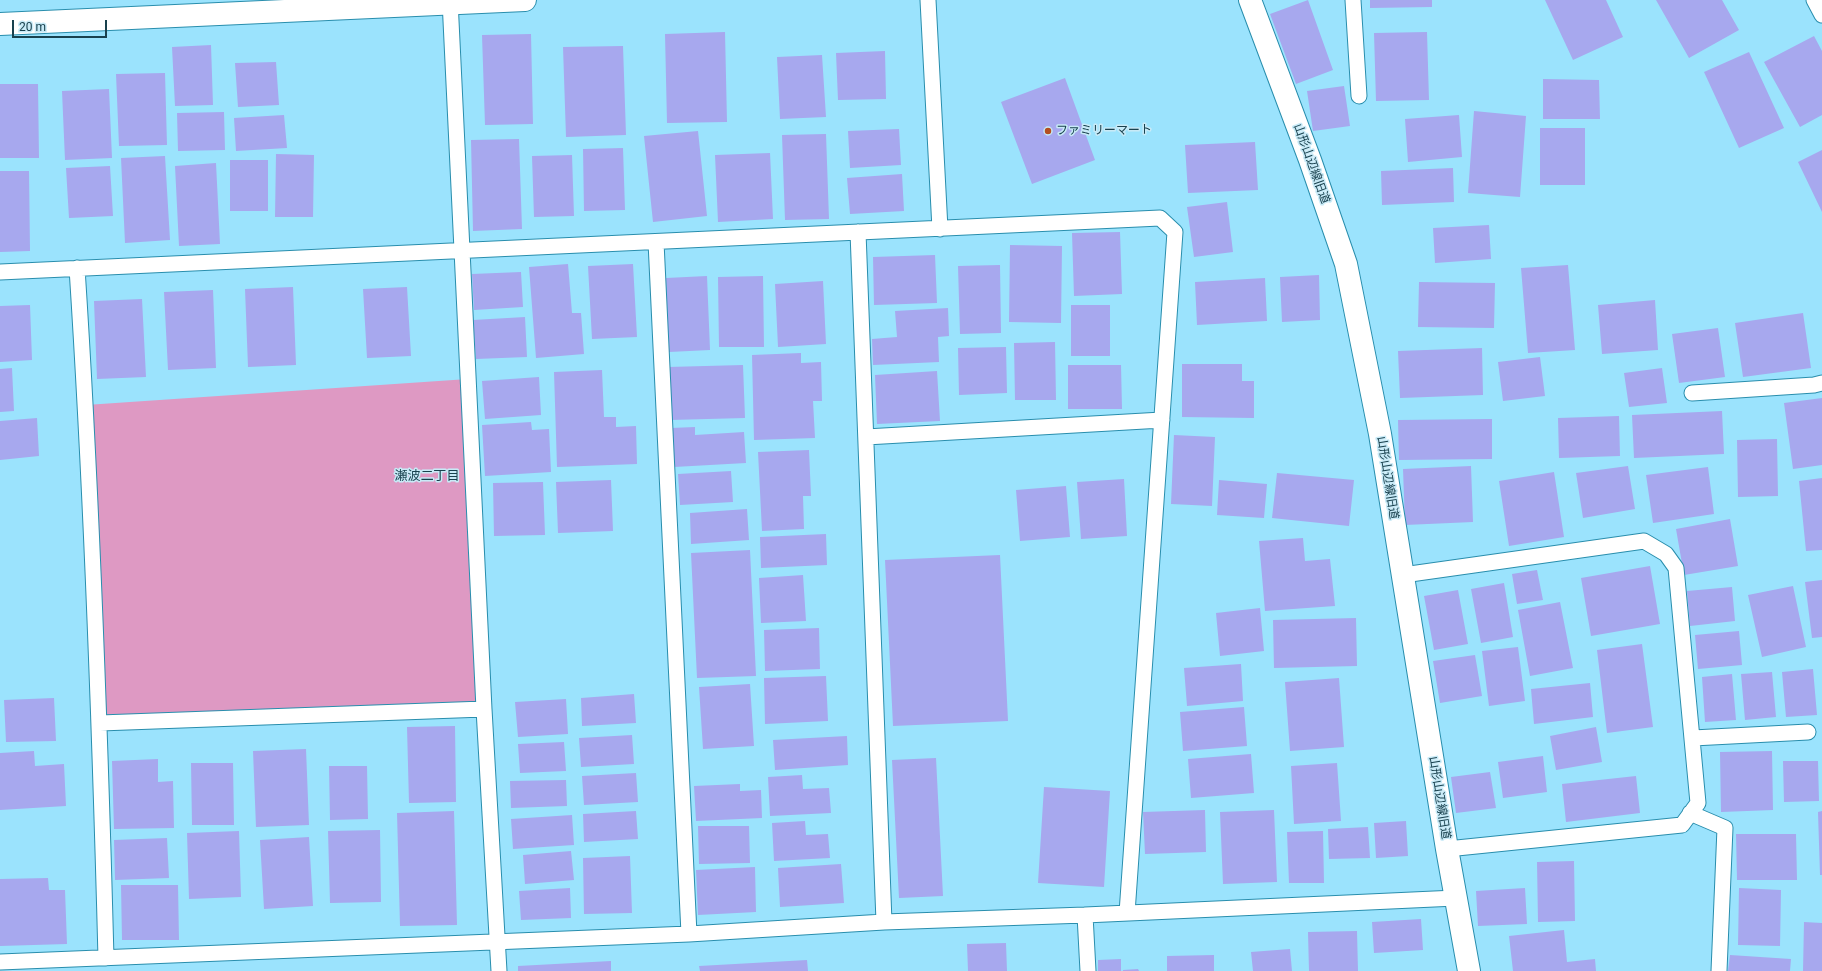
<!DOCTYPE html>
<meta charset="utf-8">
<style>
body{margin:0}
#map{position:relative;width:1822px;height:971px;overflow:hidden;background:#9be3fd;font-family:Roboto,sans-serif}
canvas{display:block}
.scale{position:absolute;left:12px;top:20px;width:95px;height:18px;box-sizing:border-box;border:2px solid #19414e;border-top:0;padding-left:5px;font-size:12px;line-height:14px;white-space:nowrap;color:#19414e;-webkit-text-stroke:3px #c8eaf7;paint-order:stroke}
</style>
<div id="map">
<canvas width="1822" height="971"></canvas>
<div class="scale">20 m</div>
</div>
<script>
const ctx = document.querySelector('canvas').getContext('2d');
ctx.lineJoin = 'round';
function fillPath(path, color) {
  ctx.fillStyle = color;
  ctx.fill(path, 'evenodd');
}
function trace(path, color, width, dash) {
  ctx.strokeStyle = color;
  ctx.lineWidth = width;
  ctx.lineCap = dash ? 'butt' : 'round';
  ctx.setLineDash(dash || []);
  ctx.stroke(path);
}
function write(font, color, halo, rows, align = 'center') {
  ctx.font = font + ' Roboto,"Noto Sans JP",sans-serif';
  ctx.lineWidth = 3;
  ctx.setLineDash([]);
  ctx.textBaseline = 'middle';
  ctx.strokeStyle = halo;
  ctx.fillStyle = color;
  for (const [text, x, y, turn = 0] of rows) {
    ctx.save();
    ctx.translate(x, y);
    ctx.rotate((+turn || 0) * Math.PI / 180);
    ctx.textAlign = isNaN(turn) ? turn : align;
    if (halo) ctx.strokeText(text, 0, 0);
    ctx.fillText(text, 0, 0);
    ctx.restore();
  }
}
fillPath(new Path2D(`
 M 468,379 L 484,709 L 100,723 L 86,405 Z`), '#de99c3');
fillPath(new Path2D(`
 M 1308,0 L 1333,70 L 1296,84 L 1270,14 Z
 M 1370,0 L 1432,0 L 1432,7 L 1370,8 Z
 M 1545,0 L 1606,0 L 1623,37 L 1573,60 Z
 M 1656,0 L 1722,0 L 1739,30 L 1689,58 Z
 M 725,32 L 727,122 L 667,123 L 665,34 Z
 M 1427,32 L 1429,100 L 1376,101 L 1374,33 Z
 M 531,34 L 533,124 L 485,125 L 482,35 Z
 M 1814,36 L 1822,51 L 1822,115 L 1800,127 L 1764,62 Z
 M 211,45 L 213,105 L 175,106 L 172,47 Z
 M 623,46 L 626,135 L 566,137 L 563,47 Z
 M 885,51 L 886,99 L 838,100 L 836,53 Z
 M 1749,52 L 1784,128 L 1739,148 L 1704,72 Z
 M 822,55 L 826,117 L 780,119 L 777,57 Z
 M 276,62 L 279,105 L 238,107 L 235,63 Z
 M 165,73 L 167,145 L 119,146 L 116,74 Z
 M 1065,78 L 1095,160 L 1032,184 L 1001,102 Z
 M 1543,79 L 1599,80 L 1600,119 L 1543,119 Z
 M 0,84 L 38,84 L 39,158 L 0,158 Z
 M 1344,86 L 1350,126 L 1313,131 L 1307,91 Z
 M 109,89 L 112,158 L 65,160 L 62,91 Z
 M 1474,111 L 1526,116 L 1520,197 L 1468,193 Z
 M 224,112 L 225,150 L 178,151 L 177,113 Z
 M 284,115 L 287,148 L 236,151 L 234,118 Z
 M 1459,115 L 1462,157 L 1408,162 L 1405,119 Z
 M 1540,128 L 1585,128 L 1585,185 L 1540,185 Z
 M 899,129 L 901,165 L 850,168 L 848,131 Z
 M 698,131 L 707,216 L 653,222 L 644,136 Z
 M 826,134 L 829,219 L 785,220 L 782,135 Z
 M 519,139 L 522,229 L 473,231 L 471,140 Z
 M 1255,142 L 1258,190 L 1188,193 L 1185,145 Z
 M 623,148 L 625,210 L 584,211 L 583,149 Z
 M 1822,150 L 1822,212 L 1798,162 Z
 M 770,153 L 773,219 L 718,222 L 715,155 Z
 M 276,154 L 314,155 L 313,217 L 275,217 Z
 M 572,155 L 574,216 L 534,217 L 532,156 Z
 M 165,156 L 170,240 L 125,243 L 121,158 Z
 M 230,160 L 268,160 L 268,211 L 230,211 Z
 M 216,163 L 220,244 L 179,246 L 175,166 Z
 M 110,166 L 113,216 L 69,218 L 66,168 Z
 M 1453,168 L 1454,202 L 1382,205 L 1381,171 Z
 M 0,171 L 29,171 L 30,251 L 0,252 Z
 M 902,174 L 904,211 L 850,214 L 847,178 Z
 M 1227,202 L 1233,252 L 1194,257 L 1187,207 Z
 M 1489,225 L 1491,259 L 1435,263 L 1433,228 Z
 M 1120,232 L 1122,294 L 1074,296 L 1072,233 Z
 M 1010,245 L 1062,246 L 1061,323 L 1009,322 Z
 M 935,255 L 937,303 L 874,305 L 873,257 Z
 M 568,264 L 572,313 L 581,313 L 584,354 L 536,358 L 529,267 Z
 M 633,264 L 637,337 L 592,339 L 588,266 Z
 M 1000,265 L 1001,333 L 960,334 L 958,266 Z
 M 1568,265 L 1575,350 L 1528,353 L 1521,268 Z
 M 521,272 L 523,307 L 474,310 L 472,274 Z
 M 1319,275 L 1320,320 L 1282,322 L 1280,277 Z
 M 707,276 L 710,350 L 669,352 L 666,278 Z
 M 763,276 L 764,347 L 719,347 L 718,277 Z
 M 1265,278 L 1267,321 L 1197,325 L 1195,282 Z
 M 823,281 L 826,344 L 778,347 L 775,284 Z
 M 1419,282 L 1495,283 L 1494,328 L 1418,327 Z
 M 293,287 L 296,365 L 248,367 L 245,289 Z
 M 407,287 L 411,356 L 367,358 L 363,289 Z
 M 213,290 L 216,368 L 168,370 L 164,292 Z
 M 142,299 L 146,377 L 97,379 L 94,301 Z
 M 1655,300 L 1658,350 L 1602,354 L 1598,305 Z
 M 30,305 L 32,360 L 0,362 L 0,306 Z
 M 1071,305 L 1110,305 L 1110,356 L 1071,356 Z
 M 948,308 L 949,336 L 938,337 L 939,362 L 873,365 L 872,339 L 897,337 L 895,311 Z
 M 1803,313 L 1811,368 L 1743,377 L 1735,323 Z
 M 525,317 L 527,357 L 476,359 L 473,320 Z
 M 1718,328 L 1725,377 L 1679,383 L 1672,334 Z
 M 1055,342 L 1056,400 L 1015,400 L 1014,343 Z
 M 1006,347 L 1007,393 L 959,395 L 958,348 Z
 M 1482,348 L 1483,395 L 1400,398 L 1398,351 Z
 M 801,353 L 801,363 L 821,362 L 822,401 L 813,401 L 815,438 L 754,440 L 752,355 Z
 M 1540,357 L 1545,396 L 1503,401 L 1498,362 Z
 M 1182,364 L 1242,364 L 1242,381 L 1254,381 L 1254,418 L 1182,417 Z
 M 743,365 L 745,418 L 670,420 L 668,367 Z
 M 1068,365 L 1121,365 L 1122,409 L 1068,409 Z
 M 12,368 L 14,411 L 0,412 L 0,369 Z
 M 1662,368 L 1667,403 L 1629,407 L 1624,373 Z
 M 602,370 L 604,417 L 616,417 L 616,427 L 636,426 L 637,464 L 557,467 L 554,372 Z
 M 937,371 L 940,421 L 877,424 L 875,375 Z
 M 539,377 L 541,415 L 485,419 L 482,381 Z
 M 1822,398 L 1822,465 L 1793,469 L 1784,403 Z
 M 1722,411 L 1724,454 L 1634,458 L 1632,415 Z
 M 1619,416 L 1620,456 L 1559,458 L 1558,418 Z
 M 37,418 L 39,456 L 0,460 L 0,421 Z
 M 1492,419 L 1492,459 L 1399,460 L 1398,420 Z
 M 531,422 L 532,430 L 549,429 L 551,472 L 485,476 L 482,425 Z
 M 695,427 L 695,435 L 744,432 L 746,463 L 674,467 L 671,428 Z
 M 1174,435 L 1215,437 L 1212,506 L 1171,504 Z
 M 1777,439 L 1778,496 L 1738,497 L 1737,440 Z
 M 809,450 L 811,496 L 803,496 L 804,529 L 762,531 L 758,452 Z
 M 1471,466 L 1473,522 L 1405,525 L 1403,469 Z
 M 1628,466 L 1635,509 L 1583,518 L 1576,473 Z
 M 1708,467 L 1714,514 L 1653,523 L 1646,475 Z
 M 731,471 L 733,502 L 680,505 L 678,474 Z
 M 1554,472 L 1564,537 L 1509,546 L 1499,481 Z
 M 1277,473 L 1354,480 L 1349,526 L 1272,518 Z
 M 1822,478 L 1822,550 L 1806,551 L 1799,481 Z
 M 1124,479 L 1127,536 L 1081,539 L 1077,482 Z
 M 611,480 L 613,531 L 558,533 L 556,482 Z
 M 1219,480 L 1267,484 L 1264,518 L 1217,515 Z
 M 543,482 L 545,535 L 494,536 L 493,483 Z
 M 1066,486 L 1070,537 L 1020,541 L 1016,490 Z
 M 747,509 L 749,540 L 691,544 L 690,513 Z
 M 1730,519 L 1738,566 L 1684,575 L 1676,529 Z
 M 826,534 L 827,565 L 761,568 L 760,537 Z
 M 1303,538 L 1305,561 L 1330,559 L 1335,606 L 1265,611 L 1259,541 Z
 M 750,550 L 756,676 L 697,678 L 691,553 Z
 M 1000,555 L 1008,721 L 893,726 L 885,560 Z
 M 1650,566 L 1660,624 L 1591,636 L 1581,578 Z
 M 1537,570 L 1543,600 L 1517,604 L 1512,574 Z
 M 803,575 L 806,621 L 761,623 L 759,578 Z
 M 1822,580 L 1822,637 L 1812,638 L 1805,582 Z
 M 1504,583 L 1513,637 L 1481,643 L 1471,589 Z
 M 1793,586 L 1806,647 L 1762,657 L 1748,595 Z
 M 1732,587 L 1735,621 L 1690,626 L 1687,591 Z
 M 1458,590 L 1468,644 L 1434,650 L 1424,596 Z
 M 1560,602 L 1573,668 L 1530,676 L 1518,610 Z
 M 1260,608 L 1264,651 L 1220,656 L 1216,613 Z
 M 1356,618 L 1357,666 L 1274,668 L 1273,620 Z
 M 819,628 L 820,669 L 765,671 L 764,630 Z
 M 1739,631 L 1742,665 L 1698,669 L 1695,635 Z
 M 1642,644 L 1653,727 L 1607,733 L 1597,650 Z
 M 1518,647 L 1525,701 L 1489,706 L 1482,651 Z
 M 1475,655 L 1482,696 L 1440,703 L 1433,661 Z
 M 1241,664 L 1243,701 L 1187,706 L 1184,668 Z
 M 1813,669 L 1817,715 L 1786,717 L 1782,672 Z
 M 1772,672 L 1776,717 L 1745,720 L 1741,674 Z
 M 1732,674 L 1736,720 L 1705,722 L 1702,677 Z
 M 826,676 L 828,721 L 765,724 L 764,678 Z
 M 1339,678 L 1344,747 L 1290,751 L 1285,682 Z
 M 1590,683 L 1593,717 L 1534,724 L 1531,689 Z
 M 750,684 L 754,746 L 703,749 L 699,687 Z
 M 634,694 L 636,723 L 582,726 L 581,698 Z
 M 54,698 L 56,741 L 6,742 L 4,700 Z
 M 566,699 L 568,734 L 518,737 L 515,702 Z
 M 1244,707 L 1247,746 L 1183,751 L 1180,712 Z
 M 455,726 L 456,802 L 409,803 L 407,727 Z
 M 1596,727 L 1602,762 L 1556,770 L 1550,736 Z
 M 632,735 L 634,764 L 581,767 L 579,738 Z
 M 847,736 L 848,765 L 775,770 L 773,740 Z
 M 564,742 L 566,771 L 520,773 L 518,744 Z
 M 306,749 L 309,825 L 256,827 L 253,751 Z
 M 34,751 L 35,766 L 64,764 L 66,806 L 0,810 L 0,753 Z
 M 1772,751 L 1773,810 L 1721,812 L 1720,752 Z
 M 1251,754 L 1254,793 L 1191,798 L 1188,759 Z
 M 1543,756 L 1547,792 L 1503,798 L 1498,762 Z
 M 936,758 L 943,896 L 899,898 L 892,760 Z
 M 158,759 L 158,782 L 173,781 L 174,828 L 114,829 L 112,761 Z
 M 1783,761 L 1818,761 L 1819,801 L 1784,802 Z
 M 191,763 L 233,763 L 234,825 L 192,825 Z
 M 1337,763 L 1341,821 L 1294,824 L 1291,766 Z
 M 329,766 L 367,766 L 368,819 L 330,820 Z
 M 1490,772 L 1496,808 L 1456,813 L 1451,777 Z
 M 636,773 L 638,802 L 584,805 L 582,776 Z
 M 802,775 L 803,789 L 829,788 L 831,813 L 770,816 L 768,777 Z
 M 1636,776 L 1640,813 L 1566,822 L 1562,784 Z
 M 566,780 L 567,806 L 511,808 L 510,781 Z
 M 740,784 L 740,791 L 761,790 L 762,818 L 696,821 L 694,786 Z
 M 1044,787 L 1110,791 L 1104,887 L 1038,883 Z
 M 1205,810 L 1206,852 L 1145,854 L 1143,812 Z
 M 1274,810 L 1277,882 L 1223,884 L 1220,812 Z
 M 454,811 L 457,925 L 400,926 L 397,813 Z
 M 636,811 L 638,839 L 584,842 L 583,814 Z
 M 1822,811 L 1822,875 L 1820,875 L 1818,812 Z
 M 572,815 L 574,845 L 513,849 L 511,819 Z
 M 805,821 L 806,835 L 828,834 L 830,858 L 774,861 L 772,823 Z
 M 1406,821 L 1408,856 L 1376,858 L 1374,823 Z
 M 698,826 L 749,826 L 750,863 L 699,864 Z
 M 1368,827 L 1370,858 L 1329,859 L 1328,829 Z
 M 380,830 L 381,902 L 330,903 L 328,831 Z
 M 239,831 L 241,897 L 189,899 L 187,833 Z
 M 1323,831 L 1324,883 L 1289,883 L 1287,832 Z
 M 1736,834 L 1796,834 L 1797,880 L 1737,880 Z
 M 309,837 L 313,906 L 264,909 L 260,840 Z
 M 167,838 L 169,878 L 115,880 L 114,840 Z
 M 571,851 L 574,880 L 525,884 L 523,855 Z
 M 630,856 L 632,913 L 584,914 L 583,858 Z
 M 1574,861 L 1575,921 L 1538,922 L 1537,862 Z
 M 841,864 L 844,903 L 780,907 L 778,868 Z
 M 755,867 L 756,912 L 698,915 L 696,870 Z
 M 48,878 L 49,890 L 65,890 L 67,944 L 0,946 L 0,879 Z
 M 121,885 L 178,885 L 179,940 L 122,940 Z
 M 570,888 L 571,918 L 521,920 L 519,891 Z
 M 1525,888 L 1527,924 L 1478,926 L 1476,891 Z
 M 1739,888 L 1781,890 L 1780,946 L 1738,945 Z
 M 1421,919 L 1423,950 L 1374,953 L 1372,922 Z
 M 1804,922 L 1822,923 L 1822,971 L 1803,971 Z
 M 1564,930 L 1567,962 L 1595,959 L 1596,971 L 1513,971 L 1509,936 Z
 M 1357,931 L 1358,971 L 1309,971 L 1308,932 Z
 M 1006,943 L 1007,971 L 968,971 L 967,944 Z
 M 1290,949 L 1292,971 L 1253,971 L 1251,952 Z
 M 1214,955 L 1214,971 L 1167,971 L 1167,956 Z
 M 1730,955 L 1791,959 L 1790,971 L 1728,971 Z
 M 1121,959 L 1121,971 L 1098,971 L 1098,960 Z
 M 807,960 L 808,971 L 700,971 L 699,966 Z
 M 611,961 L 611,971 L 518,971 L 518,966 Z
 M 1138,969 L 1139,971 L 1123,971 L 1123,970 Z`), '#a7a8ee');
const lane = new Path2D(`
 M 450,0 L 484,709 L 499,971
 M 928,0 L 940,229
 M 1353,0 L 1359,96
 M 1814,0 L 1822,15
 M 858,232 L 884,922
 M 656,242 L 689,934
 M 77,268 C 92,498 100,728 106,958
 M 0,272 L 1160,218 L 1175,232 L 1127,913
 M 1692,393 L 1814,385 L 1822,383
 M 866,437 L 1162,420
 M 1403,575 L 1644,541 L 1666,554 L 1676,568 L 1698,803 L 1682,825 L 1447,849
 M 100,723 L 484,709
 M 1693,738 L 1808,732
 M 1690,813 L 1725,828 L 1719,971
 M 1085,915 L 1088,971
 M 0,962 L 689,934 L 884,922 L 1085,915 L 1456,898`);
const street = new Path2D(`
 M 0,24 L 525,0`);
const secondary = new Path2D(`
 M 1250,0 L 1310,160 L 1346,264 L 1380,434 L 1447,849 L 1469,971`);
trace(lane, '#298ead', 17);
trace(street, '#298ead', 24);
trace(secondary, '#298ead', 24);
trace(lane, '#fff', 15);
trace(street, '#fff', 22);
trace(secondary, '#fff', 22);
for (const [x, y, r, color] of [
 [1048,131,4,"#b44f1f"]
]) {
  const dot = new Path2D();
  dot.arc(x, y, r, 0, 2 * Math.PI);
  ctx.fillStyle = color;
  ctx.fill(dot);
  trace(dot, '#c8eaf7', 1.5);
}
write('12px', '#19414e', '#c8eaf7', [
 ["ファミリーマート",1056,131]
], 'left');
write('12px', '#19414e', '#c8eaf7', [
 ["山形山辺線旧道",1311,164,70],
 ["山形山辺線旧道",1387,478,81],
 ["山形山辺線旧道",1439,798,81]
]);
write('13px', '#19414e', '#c8eaf7', [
 ["瀬波二丁目",427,477]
]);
</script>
